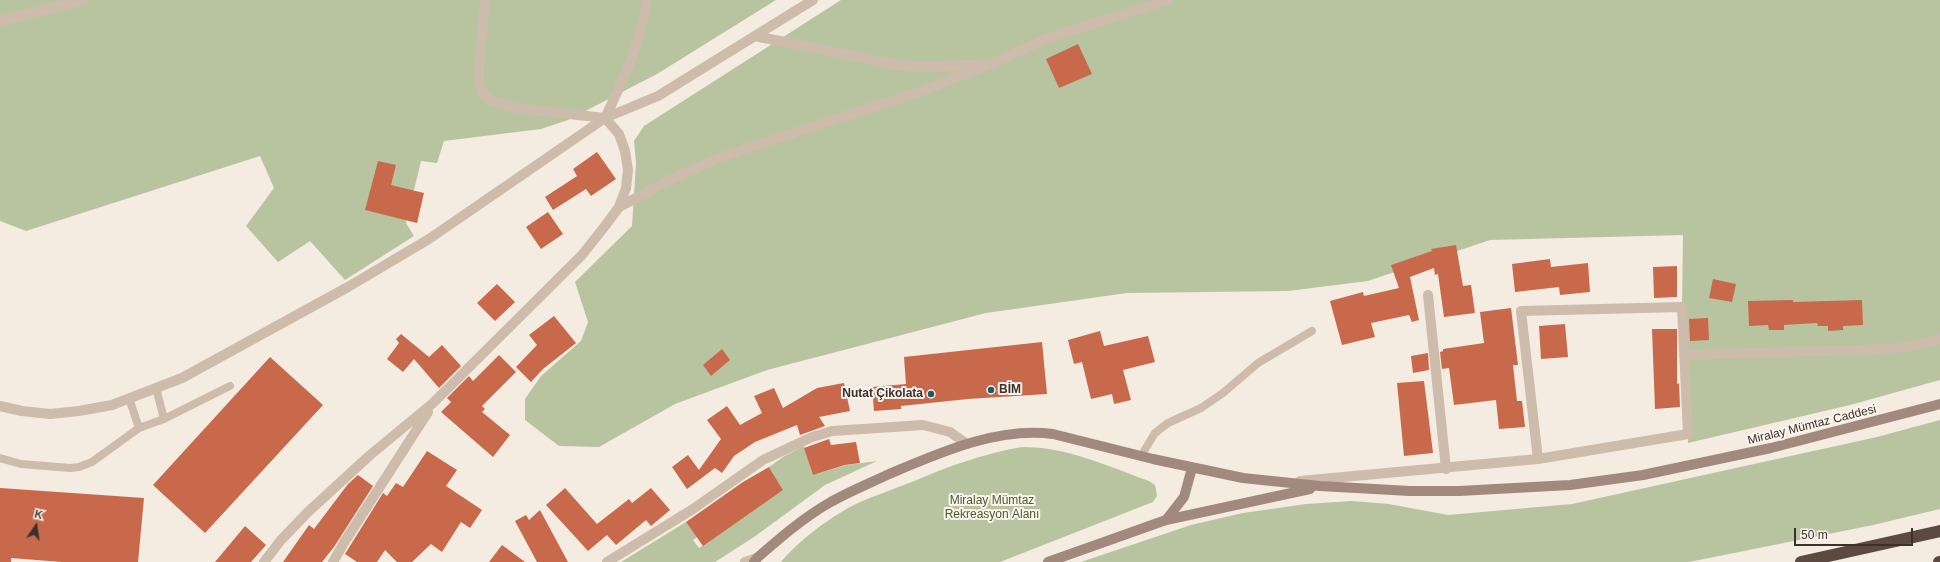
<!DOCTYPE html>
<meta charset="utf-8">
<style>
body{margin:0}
#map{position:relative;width:1940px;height:562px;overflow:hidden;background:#f4ebe1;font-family:Arial,sans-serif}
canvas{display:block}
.north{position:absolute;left:16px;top:506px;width:40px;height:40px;-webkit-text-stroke:3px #fbf5ee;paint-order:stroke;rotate:13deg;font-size:11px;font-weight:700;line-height:16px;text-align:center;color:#3b302b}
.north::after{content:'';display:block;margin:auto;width:14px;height:18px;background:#3b302b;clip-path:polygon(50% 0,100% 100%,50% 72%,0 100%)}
.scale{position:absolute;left:1794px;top:528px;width:119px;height:18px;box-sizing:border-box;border:2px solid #3b302b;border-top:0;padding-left:5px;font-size:12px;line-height:14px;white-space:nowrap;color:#3b302b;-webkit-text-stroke:3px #fbf5ee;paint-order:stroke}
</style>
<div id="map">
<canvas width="1940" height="562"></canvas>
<div class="north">K</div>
<div class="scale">50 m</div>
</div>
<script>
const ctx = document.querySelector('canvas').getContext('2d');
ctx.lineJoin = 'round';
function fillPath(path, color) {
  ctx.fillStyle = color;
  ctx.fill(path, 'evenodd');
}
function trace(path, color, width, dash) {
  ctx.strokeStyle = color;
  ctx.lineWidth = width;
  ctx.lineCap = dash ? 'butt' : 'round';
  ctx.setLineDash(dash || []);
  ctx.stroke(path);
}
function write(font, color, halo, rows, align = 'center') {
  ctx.font = font + ' Arial,sans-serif';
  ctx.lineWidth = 4;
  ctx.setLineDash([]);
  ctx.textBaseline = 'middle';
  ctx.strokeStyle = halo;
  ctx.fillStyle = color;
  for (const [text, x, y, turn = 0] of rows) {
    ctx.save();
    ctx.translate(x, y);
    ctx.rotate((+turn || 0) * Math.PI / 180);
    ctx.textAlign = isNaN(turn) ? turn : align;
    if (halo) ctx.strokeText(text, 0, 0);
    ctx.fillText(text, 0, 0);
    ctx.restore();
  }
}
fillPath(new Path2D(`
 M 0,0 L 776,0 L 657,74 L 568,120 L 541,129 L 444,141 L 437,163 L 421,161 L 406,223 L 414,236 L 345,280 L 310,241 L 278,262 L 246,226 L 274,188 L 260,156 L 26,231 L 0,221 Z
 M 841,0 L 1940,0 L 1940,380 L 1850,405 L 1688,443 L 1682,307 L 1683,235 L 1490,240 L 1368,281 L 1288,291 L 1127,293 L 986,313 L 767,370 L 675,404 L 599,447 L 559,446 L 525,420 L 525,399 L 541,376 L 581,341 L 588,322 L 575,282 L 632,226 L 636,163 L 634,141 L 644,126 Z
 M 1940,420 L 1940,509 L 1873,525 L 1689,562 L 1081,562 L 1191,525 L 1243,513 L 1306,504 L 1352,501 L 1389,504 L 1448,515 L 1572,504 L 1877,437 Z
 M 804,446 L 813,475 L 847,465 L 877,461 L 825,485 L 754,537 L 715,562 L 621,562 L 686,522 L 697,537 L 693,540 L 699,548 L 759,505 L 783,490 L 769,467 L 783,457 Z
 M 1022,447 C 1068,447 1107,466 1149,481 L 1155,485 L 1157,496 L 1153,502 L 1000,562 L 781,562 C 798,541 834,514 858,503 C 876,495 894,489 912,482 C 949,466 982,454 1022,447 Z`), '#b8c4a0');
fillPath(new Path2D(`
 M 1078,44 L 1092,74 L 1059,88 L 1046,59 Z
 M 597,152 L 616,179 L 591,196 L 586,189 L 553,210 L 545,197 L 577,176 L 573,169 Z
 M 378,161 L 396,165 L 391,185 L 424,193 L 417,223 L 365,210 Z
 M 548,212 L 563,234 L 541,249 L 526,227 Z
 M 1456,245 L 1463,286 L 1471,285 L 1475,313 L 1444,317 L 1438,274 L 1435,275 L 1434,268 L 1410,277 L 1419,320 L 1412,322 L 1409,315 L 1371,323 L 1375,337 L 1342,345 L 1330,301 L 1363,292 L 1364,296 L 1399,288 L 1391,265 L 1432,251 L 1431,249 Z
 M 1550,259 L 1551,267 L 1588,263 L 1590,292 L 1560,295 L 1559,287 L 1515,292 L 1512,264 Z
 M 1677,266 L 1677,297 L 1654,298 L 1653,267 Z
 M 1713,279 L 1736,284 L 1732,302 L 1709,298 Z
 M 497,284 L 515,302 L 495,321 L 477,303 Z
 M 1793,300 L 1793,302 L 1862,300 L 1863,325 L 1843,326 L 1843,330 L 1828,331 L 1828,326 L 1818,326 L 1817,323 L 1784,325 L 1784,330 L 1769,330 L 1768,325 L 1749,326 L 1748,301 Z
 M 1511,308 L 1518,365 L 1513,365 L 1517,401 L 1522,401 L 1525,427 L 1499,429 L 1496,400 L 1454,405 L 1449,368 L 1442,369 L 1440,352 L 1443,351 L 1443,349 L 1484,343 L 1480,312 Z
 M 554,316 L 576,343 L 543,369 L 531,382 L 516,367 L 537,345 L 529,335 Z
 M 1708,318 L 1709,340 L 1690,341 L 1689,319 Z
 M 1565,324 L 1568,357 L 1541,359 L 1539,326 Z
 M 1652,329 L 1677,329 L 1677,384 L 1679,383 L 1680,407 L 1655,409 Z
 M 1100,331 L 1104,346 L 1148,336 L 1155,362 L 1123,370 L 1131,400 L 1114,404 L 1112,394 L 1091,399 L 1082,362 L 1074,364 L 1068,340 Z
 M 401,334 L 429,357 L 442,345 L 461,366 L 439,388 L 414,359 L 403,372 L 387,359 L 399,343 L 396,339 Z
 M 1042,342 L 1047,394 L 968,399 L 901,406 L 901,409 L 874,411 L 872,387 L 906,384 L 904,357 Z
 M 722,349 L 730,360 L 711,376 L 703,365 Z
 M 1428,353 L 1429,370 L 1413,373 L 1411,356 Z
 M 499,355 L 516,372 L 482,406 L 485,409 L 482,412 L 510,435 L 493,457 L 441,412 L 451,402 L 447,398 L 469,376 L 473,381 Z
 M 270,357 L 323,405 L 205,533 L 153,485 Z
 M 1424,381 L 1433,453 L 1404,456 L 1397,383 Z
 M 844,383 L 850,411 L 819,417 L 825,426 L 800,435 L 797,425 L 755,442 L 734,456 L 722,473 L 715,468 L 687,489 L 672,467 L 688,455 L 699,470 L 721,439 L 707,420 L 727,406 L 740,425 L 762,413 L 754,396 L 774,388 L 783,408 L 817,388 Z
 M 829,439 L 831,445 L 856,442 L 860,463 L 845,465 L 813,475 L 804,448 Z
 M 427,451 L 457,470 L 446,486 L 482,510 L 470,528 L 461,522 L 442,552 L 431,544 L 412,562 L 397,562 L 385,550 L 377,562 L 357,562 L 345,554 L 383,493 L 387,496 L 396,483 L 403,487 Z
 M 769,467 L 783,490 L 703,546 L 686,522 L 743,482 Z
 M 358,475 L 373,486 L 334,547 L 322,562 L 283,562 L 309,525 L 314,529 L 348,484 Z
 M 0,488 L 144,498 L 138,562 L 62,562 L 11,558 L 11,562 L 0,562 Z
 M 565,488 L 597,524 L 629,499 L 632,503 L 651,488 L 670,510 L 651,526 L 646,520 L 616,545 L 607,535 L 588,551 L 546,505 Z
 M 540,510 L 568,562 L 537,562 L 515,521 L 526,515 L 529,520 Z
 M 245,526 L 266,545 L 251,562 L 215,562 Z
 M 502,545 L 525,562 L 489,562 Z`), '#c8694b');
trace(new Path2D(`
 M 156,388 L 164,419
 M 129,398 L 139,428
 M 1141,456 L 1155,433 L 1168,423 L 1201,408 L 1223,393 L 1258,363 L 1312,331
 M 0,458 L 21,464 L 70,468 L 79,467 L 92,462 L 139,428 L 164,419 L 230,386`), '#cdbbac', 8);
trace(new Path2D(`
 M 0,21 L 84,0
 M 755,36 L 902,66 L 936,67 L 982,64
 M 605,118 C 624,78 640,45 647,0
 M 619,207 L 672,179 L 719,158 L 756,145 L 916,93 L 991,64 L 1048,38 L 1168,0
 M 1428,295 L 1446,469
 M 1684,355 L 1890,349 L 1913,346 L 1940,339
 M 0,406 L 22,411 L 50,414 L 79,411 L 112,405 L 182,378 L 348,287 L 429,239 L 605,118 L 658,96 L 813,0
 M 1300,481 L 1538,459 L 1688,434 L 1682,307 L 1521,311 L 1538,459
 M 264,562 L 281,540 L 308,512 L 369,456 L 433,403 L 582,255 L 605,226 L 619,207 L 626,188 L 628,170 L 625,151 L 619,134 L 605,118 L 515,108 L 491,101 L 483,94 L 479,83 L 479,69 L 485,0
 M 333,562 L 345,541 L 428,412
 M 607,562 L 693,509 L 763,460 L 812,437 L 832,431 L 923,425 L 950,432 L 967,444
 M 745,562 L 757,558`), '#cdbbac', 10);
trace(new Path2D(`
 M 1166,520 L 1184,497 L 1192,468
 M 754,562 L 757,558 C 780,538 803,518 829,503 C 848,492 868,484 887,475 C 939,453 996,427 1053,434 L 1153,459 L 1243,478 L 1320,486 L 1410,491 L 1459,491 L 1570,485 L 1643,475 L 1771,448 L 1940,404
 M 1048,562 L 1166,520 L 1310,489`), '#a18a7d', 10);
trace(new Path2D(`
 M 1801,562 L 1940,531
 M 1939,562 L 1940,562`), '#5c4a42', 12);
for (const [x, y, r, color] of [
 [991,390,4,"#1f5a5e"],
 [931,394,4,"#1f5a5e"]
]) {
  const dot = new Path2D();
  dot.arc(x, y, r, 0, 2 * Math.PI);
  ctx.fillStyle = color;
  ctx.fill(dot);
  trace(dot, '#fbf5ee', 1.5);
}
write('bold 12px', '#3b302b', '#fbf5ee', [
 ["BİM",999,390],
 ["Nutat Çikolata",923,394,"right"]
], 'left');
write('12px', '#3b302b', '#fbf5ee', [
 ["Miralay Mümtaz Caddesi",1812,425,-14]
]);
write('12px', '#4a5a2e', '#fbf5ee', [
 ["Miralay Mümtaz",992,501],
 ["Rekreasyon Alanı",992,515]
]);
</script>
